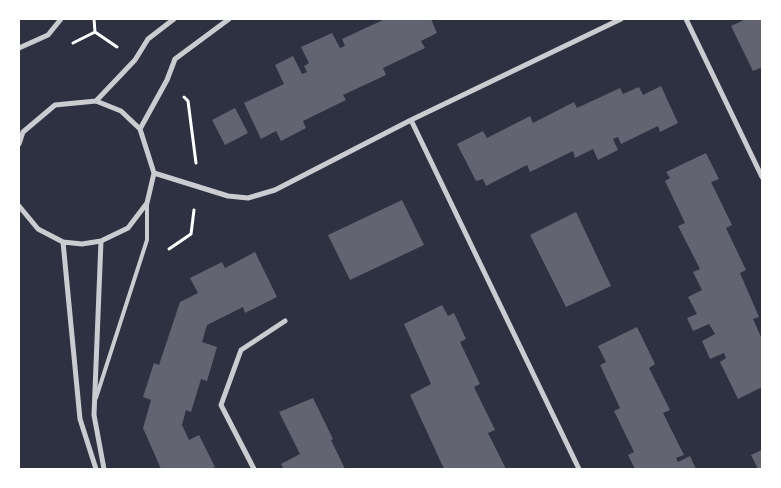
<!DOCTYPE html>
<style>
body{margin:0}
#map{position:relative;width:781px;height:488px;overflow:hidden;background:#2d3142;font-family:"Varela Round",sans-serif}
canvas{display:block}
.frame{position:absolute;inset:0;border:20px solid #fff;pointer-events:none}
</style>
<div id="map">
<canvas width="781" height="488"></canvas>
<div class="frame"></div>
</div>
<script>
const ctx = document.querySelector('canvas').getContext('2d');
ctx.lineJoin = 'round';
function fillPath(path, color) {
  ctx.fillStyle = color;
  ctx.fill(path, 'evenodd');
}
function trace(path, color, width, dash) {
  ctx.strokeStyle = color;
  ctx.lineWidth = width;
  ctx.lineCap = dash ? 'butt' : 'round';
  ctx.setLineDash(dash || []);
  ctx.stroke(path);
}
fillPath(new Path2D(`
 M 385,19 L 431,19 L 437,33 L 421,41 L 425,48 L 383,68 L 386,75 L 343,95 L 346,100 L 303,121 L 306,128 L 281,141 L 276,131 L 261,139 L 244,103 L 284,84 L 275,65 L 293,56 L 302,74 L 307,72 L 304,66 L 309,63 L 301,47 L 332,33 L 340,48 L 345,46 L 342,39 Z
 M 746,19 L 762,19 L 762,67 L 753,71 L 731,26 Z
 M 661,86 L 678,123 L 660,132 L 658,126 L 621,144 L 618,137 L 613,139 L 618,150 L 598,160 L 593,149 L 575,158 L 573,151 L 530,172 L 527,165 L 486,186 L 483,179 L 476,181 L 457,144 L 483,131 L 487,138 L 530,116 L 533,123 L 574,102 L 577,108 L 620,88 L 623,94 L 639,87 L 643,95 Z
 M 235,108 L 248,133 L 225,145 L 212,120 Z
 M 706,153 L 719,179 L 711,182 L 732,225 L 726,228 L 746,270 L 740,273 L 759,317 L 753,319 L 762,339 L 762,387 L 738,399 L 720,362 L 726,358 L 724,353 L 710,359 L 702,341 L 715,334 L 709,324 L 693,331 L 687,318 L 697,314 L 688,297 L 702,290 L 693,272 L 700,269 L 678,226 L 685,223 L 665,181 L 670,178 L 666,172 Z
 M 402,200 L 424,245 L 350,280 L 328,235 Z
 M 576,212 L 611,286 L 566,307 L 530,235 Z
 M 255,252 L 277,297 L 245,313 L 243,307 L 207,325 L 202,342 L 217,347 L 207,381 L 201,379 L 191,412 L 186,410 L 182,425 L 189,440 L 199,435 L 215,467 L 210,469 L 161,469 L 143,428 L 151,400 L 143,397 L 154,363 L 159,365 L 180,302 L 198,293 L 190,278 L 222,262 L 225,268 Z
 M 442,305 L 448,316 L 454,313 L 466,339 L 460,342 L 480,384 L 474,387 L 495,430 L 488,433 L 506,469 L 444,469 L 410,395 L 431,384 L 404,324 Z
 M 637,327 L 655,364 L 649,368 L 670,410 L 663,413 L 684,455 L 676,458 L 678,462 L 690,456 L 696,469 L 635,469 L 628,455 L 634,452 L 614,411 L 620,408 L 600,365 L 606,362 L 598,346 Z
 M 313,398 L 333,439 L 331,440 L 345,469 L 284,469 L 281,464 L 300,454 L 279,412 Z
 M 762,450 L 762,469 L 758,469 L 751,455 Z`), '#626471');
trace(new Path2D(`
 M 94,19 L 95,32
 M 73,43 L 95,32 L 117,47
 M 184,97 L 188,101 L 196,163
 M 169,249 L 191,234 L 194,210`), '#fff', 3);
trace(new Path2D(`
 M 96,398 L 147,240 L 147,203`), '#caccd0', 4);
trace(new Path2D(`
 M 686,19 L 762,177
 M 19,48 L 48,35 L 61,19
 M 96,101 L 135,60 L 148,39 L 174,19
 M 411,120 L 579,469
 M 140,129 L 167,80 L 175,59 L 229,19
 M 19,144 L 23,132 L 55,105 L 96,101 L 121,111 L 140,129 L 154,173 L 147,203 L 128,228 L 101,241 L 82,244 L 63,242 L 38,229 L 19,206
 M 154,173 L 228,196 L 248,198 L 275,190 L 411,120 L 621,19
 M 101,241 L 94,415 L 104,469
 M 63,242 L 80,419 L 96,469
 M 254,469 L 221,405 L 241,350 L 285,321`), '#caccd0', 5);
</script>
